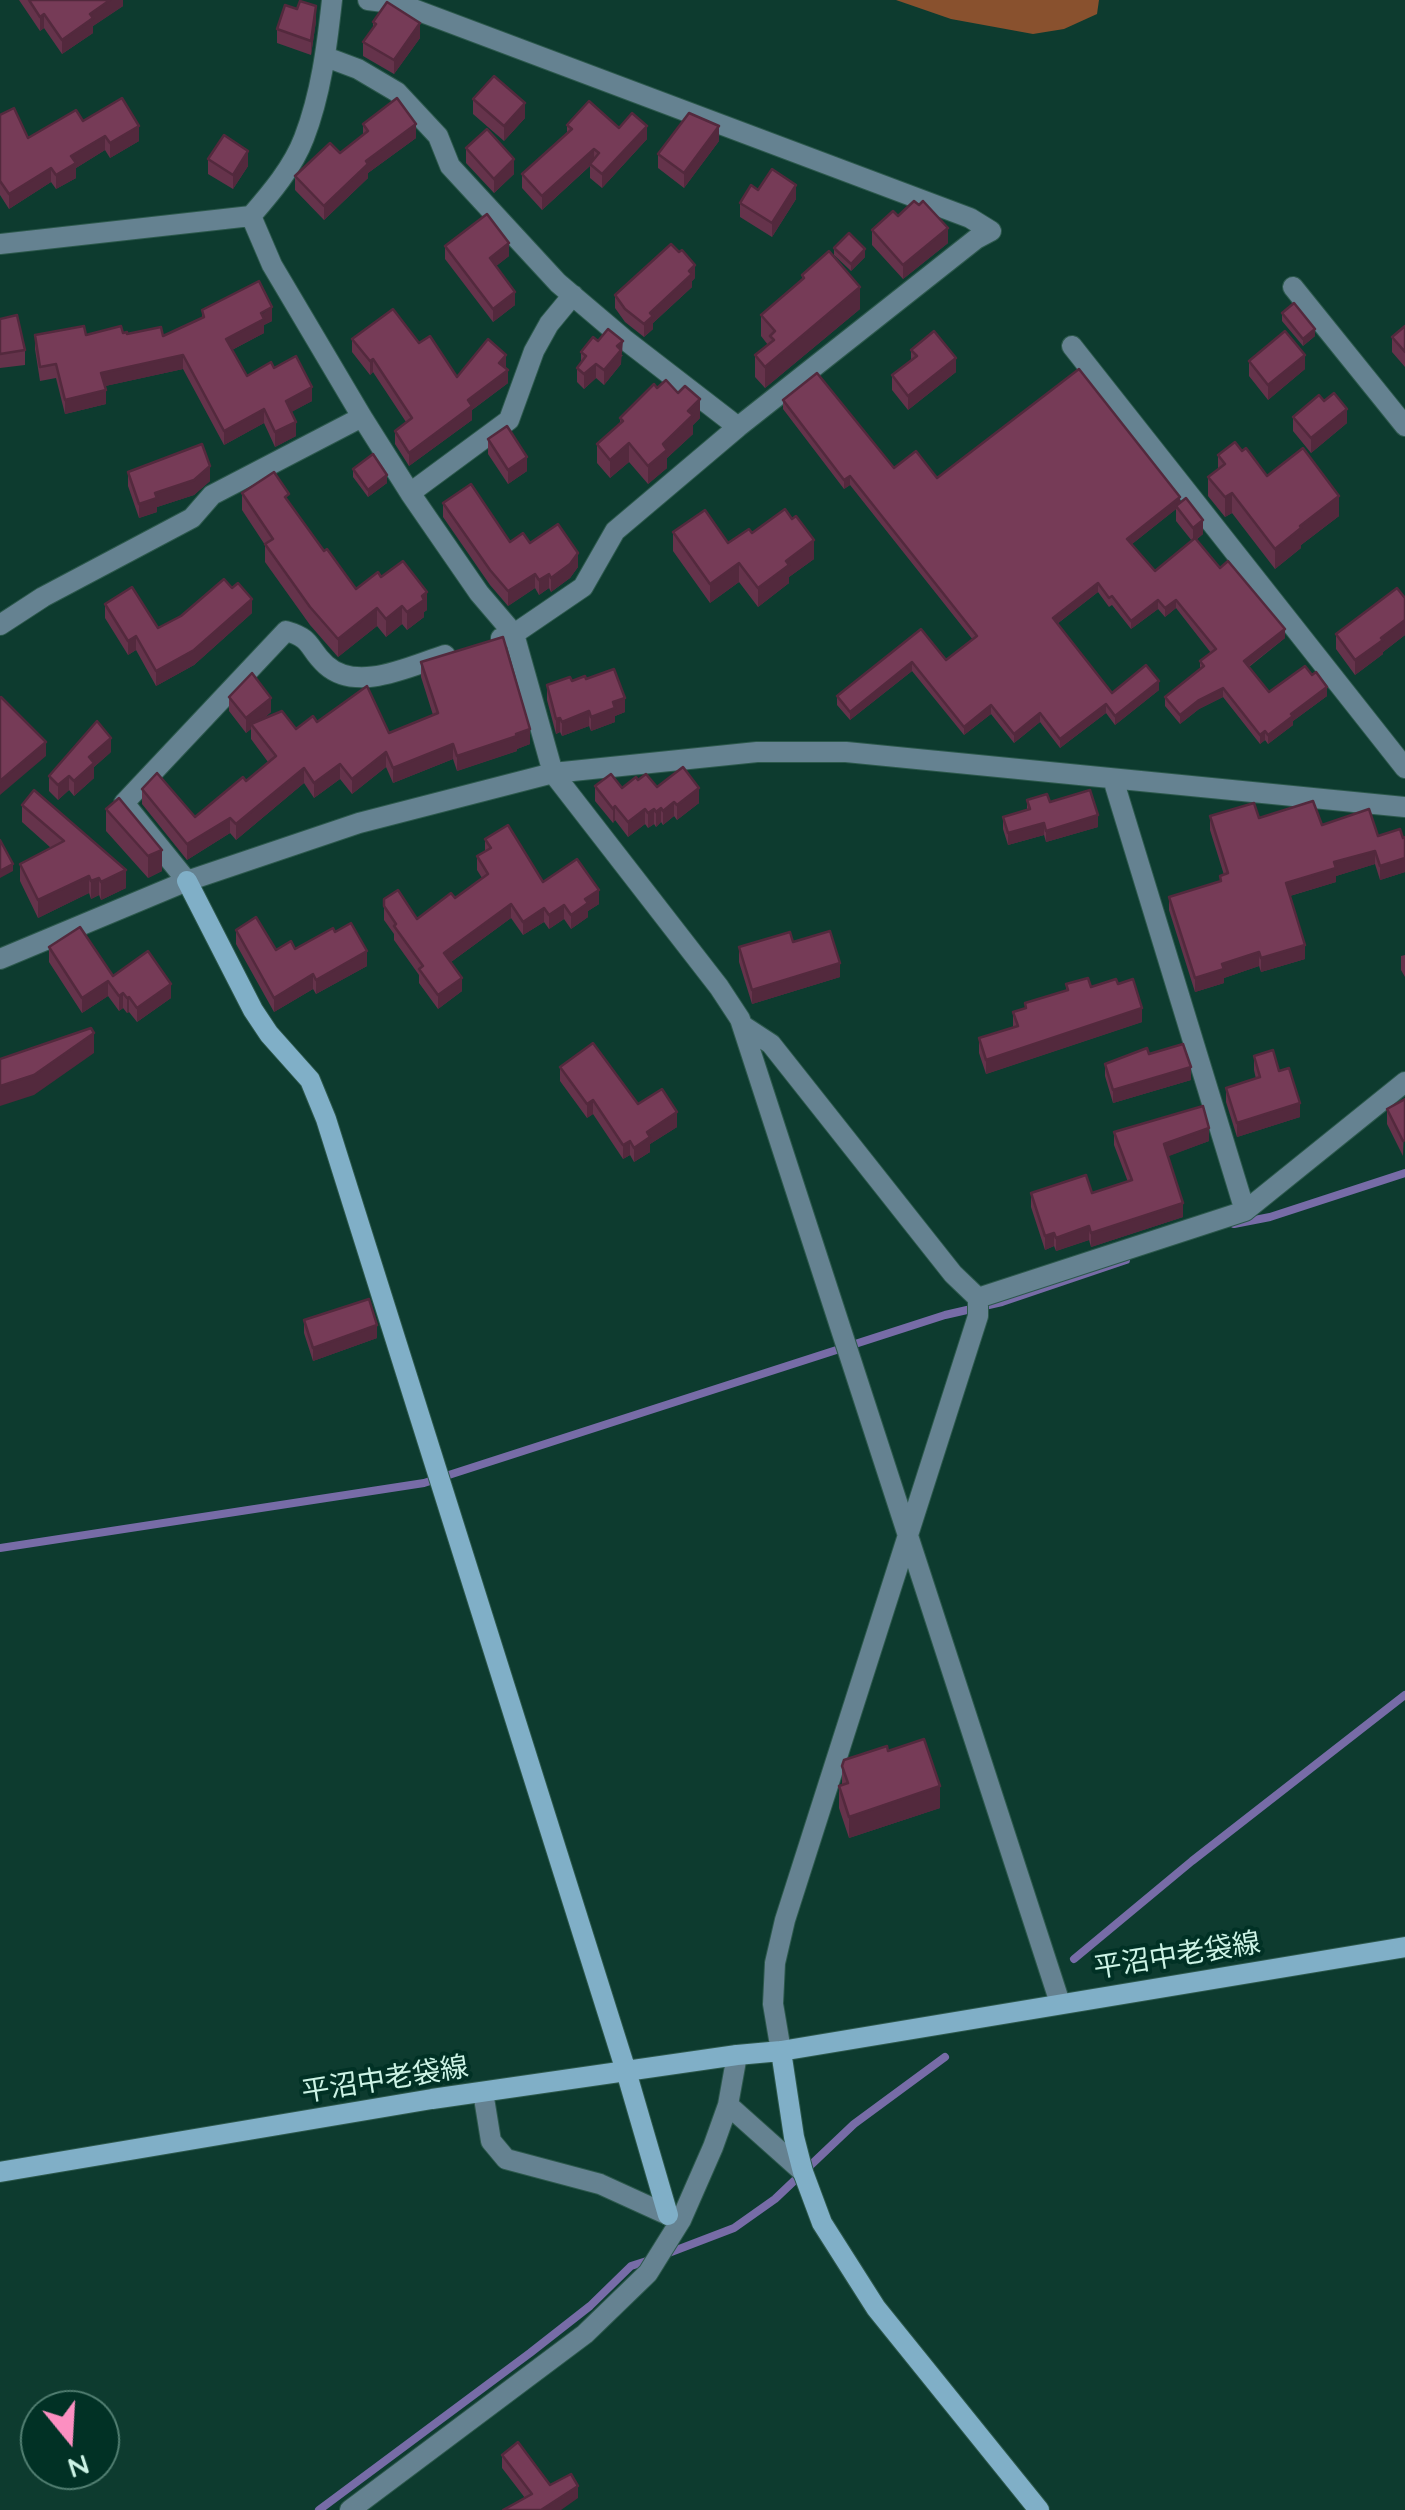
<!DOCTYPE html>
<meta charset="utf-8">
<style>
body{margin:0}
#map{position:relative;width:1405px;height:2510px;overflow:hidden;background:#0d3b2f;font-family:Quicksand,sans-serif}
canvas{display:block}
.north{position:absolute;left:20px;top:2390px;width:100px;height:100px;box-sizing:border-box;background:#013125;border:2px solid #527f72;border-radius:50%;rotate:162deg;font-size:28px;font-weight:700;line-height:40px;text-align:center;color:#ccf3e5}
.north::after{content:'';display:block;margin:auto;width:35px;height:45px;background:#fc8fc1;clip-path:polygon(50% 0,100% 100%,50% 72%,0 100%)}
</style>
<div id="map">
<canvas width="1405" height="2510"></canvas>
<div class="north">N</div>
</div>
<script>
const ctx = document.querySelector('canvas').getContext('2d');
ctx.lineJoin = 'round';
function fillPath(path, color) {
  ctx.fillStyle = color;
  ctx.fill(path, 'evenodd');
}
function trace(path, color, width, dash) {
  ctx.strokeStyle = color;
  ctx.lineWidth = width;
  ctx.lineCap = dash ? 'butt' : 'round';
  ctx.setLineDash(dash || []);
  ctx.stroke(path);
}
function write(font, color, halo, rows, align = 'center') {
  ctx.font = font + ' Quicksand,"Noto Sans JP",sans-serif';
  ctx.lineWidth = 8;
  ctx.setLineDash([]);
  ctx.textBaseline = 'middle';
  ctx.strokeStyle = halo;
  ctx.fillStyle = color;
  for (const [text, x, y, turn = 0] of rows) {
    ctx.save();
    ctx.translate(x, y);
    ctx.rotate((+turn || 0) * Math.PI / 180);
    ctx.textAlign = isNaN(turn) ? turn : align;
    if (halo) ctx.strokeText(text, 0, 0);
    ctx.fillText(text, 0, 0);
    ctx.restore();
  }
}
fillPath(new Path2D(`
 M 896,0 L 1099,0 L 1097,14 L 1064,29 L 1033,34 L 951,19 Z`), '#89512e');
trace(new Path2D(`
 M 1234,1224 L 1270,1217 L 1405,1173
 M 0,1548 L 424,1483 L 945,1315 L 1002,1302 L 1126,1260
 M 1074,1959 L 1192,1861 L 1405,1695
 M 666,2254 L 734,2228 L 775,2199 L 854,2124 L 945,2057
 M 319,2510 L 530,2353 L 590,2306 L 631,2266 L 653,2259`), '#776ca7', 8);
const street = new Path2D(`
 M 332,0 C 327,46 321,94 304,138 C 293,167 271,193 251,216 L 272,265 L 362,417 L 410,493 L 479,593 L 514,634 L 553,773 L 719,987 L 740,1019 L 1060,2003
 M 368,0 L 400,4 L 970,218 L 991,231 L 976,239 L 738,427 L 615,531 L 583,587 L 514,634 L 501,638
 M 326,57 L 358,69 L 397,92 L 438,136 L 450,166 L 558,283 L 624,339 L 738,427
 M 0,244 L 251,216
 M 1293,287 L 1405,426
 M 1072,346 L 1405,768
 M 410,493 L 509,420 L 534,351 L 549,324 L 573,295
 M 0,625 L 43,597 L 192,518 L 212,495 L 362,417
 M 1113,779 L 1245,1211 L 1405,1082
 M 187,881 L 124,803 L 286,631 C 314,639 307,648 326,665 C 357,693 410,666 445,655
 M 0,959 L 187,881 L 359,823 L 553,773 L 757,752 L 846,752 L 1405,807
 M 742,1025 L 771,1044 L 953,1274 L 978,1298 L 978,1316 L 785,1920 L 775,1963 L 773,2004 L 781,2051
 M 978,1298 L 1245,1211
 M 483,2092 L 491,2141 L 506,2159 L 600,2184 L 679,2220
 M 728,2105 L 803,2172
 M 350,2510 L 585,2334 L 648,2273 L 681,2220 L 713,2147 L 728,2105 L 737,2055`);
const secondary = new Path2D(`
 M 187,881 L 253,1010 L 269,1034 L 310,1080 L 326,1119 L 626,2071 L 668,2215
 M 781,2051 L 794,2137 L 803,2172 L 822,2223 L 876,2308 L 1039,2510
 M 0,2172 L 432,2099 L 737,2055 L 781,2051 L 1405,1947`);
trace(street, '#2c584c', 22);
trace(secondary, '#2c584c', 22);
trace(street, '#658291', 20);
trace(secondary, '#80afc7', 20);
fillPath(new Path2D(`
 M 19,0 L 123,0 L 123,6 L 93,26 L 93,33 L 62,54 L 44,28 L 40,31 Z
 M 316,21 L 311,55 L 277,43 L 277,29 Z
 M 373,22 L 420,38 L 394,74 L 363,56 L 363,42 L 373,28 Z
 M 473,99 L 525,118 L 504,141 L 473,114 Z
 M 0,115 L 28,138 L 83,121 L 139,141 L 110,158 L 105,150 L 76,168 L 76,178 L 56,189 L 51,182 L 9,209 L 0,195 Z
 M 363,124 L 416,138 L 368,173 L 368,178 L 324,220 L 295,190 L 295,176 L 340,153 L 363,135 Z
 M 567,125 L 619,128 L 647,139 L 602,188 L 590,178 L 590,166 L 542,210 L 522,188 L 522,174 L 567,133 Z
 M 719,141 L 684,188 L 658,168 L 658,154 Z
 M 466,148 L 514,174 L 494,193 L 466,163 Z
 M 208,159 L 248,166 L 233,189 L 208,174 Z
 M 758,190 L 796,199 L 772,237 L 740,217 L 740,203 Z
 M 919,205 L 948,243 L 903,279 L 872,245 L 872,230 Z
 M 445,246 L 509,256 L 496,266 L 515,305 L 493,322 L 445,259 Z
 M 834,248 L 865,257 L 851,271 L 834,255 Z
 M 802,275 L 860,309 L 765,388 L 755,377 L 755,355 L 768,345 L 761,336 L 761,315 L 802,280 Z
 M 695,278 L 692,281 L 692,287 L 653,323 L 653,329 L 644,337 L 625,322 L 615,308 L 615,295 Z
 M 202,310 L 272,321 L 264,325 L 264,333 L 232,350 L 247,376 L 274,368 L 312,401 L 291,412 L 296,436 L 275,447 L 264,423 L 224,445 L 183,369 L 105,386 L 106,404 L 65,414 L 56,378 L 40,381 L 35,349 L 35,335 L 86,335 L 123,333 L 163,336 L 202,319 Z
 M 1282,313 L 1315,336 L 1303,346 L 1282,321 Z
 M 0,319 L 25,350 L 25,365 L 0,368 Z
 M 1405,326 L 1405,367 L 1392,352 L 1392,337 Z
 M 352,339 L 419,343 L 457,377 L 506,368 L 508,383 L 472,410 L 472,420 L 409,466 L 395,444 L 395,431 L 406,422 L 373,372 L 370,375 L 352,352 Z
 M 911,350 L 956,372 L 908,410 L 892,390 L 892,375 L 911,360 Z
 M 581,352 L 623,355 L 621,357 L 621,364 L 604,385 L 596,378 L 584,389 L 577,382 L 577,368 L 581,363 Z
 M 1249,361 L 1305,369 L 1268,400 L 1249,376 Z
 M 783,400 L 894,468 L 937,478 L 1180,503 L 1203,534 L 1196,540 L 1220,568 L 1285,638 L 1249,667 L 1269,692 L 1327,696 L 1293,721 L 1293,725 L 1268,744 L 1265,740 L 1260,744 L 1223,697 L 1199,709 L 1180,724 L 1165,706 L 1165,697 L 1200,669 L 1200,661 L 1211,653 L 1176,608 L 1165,617 L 1158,609 L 1131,629 L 1112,605 L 1109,607 L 1098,592 L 1057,624 L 1112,693 L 1159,690 L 1115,725 L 1106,713 L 1060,748 L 1040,722 L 1014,743 L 991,714 L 964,735 L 912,671 L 850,720 L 837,705 L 837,696 L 921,629 L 946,660 L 973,640 L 850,485 L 844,489 L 783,409 ZM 1176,509 L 1176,521 L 1192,541 L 1155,571 L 1132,544 Z
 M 1324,401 L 1347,423 L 1311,453 L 1293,431 L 1293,417 Z
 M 620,418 L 700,418 L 693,425 L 693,434 L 667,458 L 667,468 L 648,484 L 629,462 L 610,478 L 597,463 L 597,444 L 620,424 Z
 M 488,439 L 527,471 L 508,484 L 488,454 Z
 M 1242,451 L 1267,476 L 1339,516 L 1301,545 L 1301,548 L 1275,569 L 1232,513 L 1225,517 L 1208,496 L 1208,477 L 1218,470 L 1218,455 Z
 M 353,469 L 387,483 L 368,497 L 353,477 Z
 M 128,472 L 210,481 L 194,495 L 157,507 L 157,512 L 139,518 L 128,486 Z
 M 242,493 L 289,502 L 324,551 L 356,589 L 381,577 L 427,610 L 424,612 L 424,617 L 407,630 L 402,624 L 386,637 L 377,626 L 338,657 L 310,625 L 265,562 L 265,545 L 242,510 Z
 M 443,503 L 510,542 L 530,543 L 578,567 L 570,578 L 551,592 L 549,588 L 539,595 L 535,588 L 508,606 L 490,585 L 443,517 Z
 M 673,532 L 728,543 L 752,533 L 814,559 L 789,577 L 789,583 L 758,607 L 739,582 L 710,603 L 673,551 Z
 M 1405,598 L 1405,635 L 1383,652 L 1383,654 L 1355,675 L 1336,649 L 1336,634 Z
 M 105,604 L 158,628 L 252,613 L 194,665 L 156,686 L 136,650 L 128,655 L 105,618 Z
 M 421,662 L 530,744 L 517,749 L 517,751 L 457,771 L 453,759 L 393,783 L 386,767 L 352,794 L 340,779 L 314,798 L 304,783 L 236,840 L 230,833 L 187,860 L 142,804 L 142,789 L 195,817 L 246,781 L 268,762 L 251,739 L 251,729 L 246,733 L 229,711 L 229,697 L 271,712 L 263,719 L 296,729 L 317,722 L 389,733 L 433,715 L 421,677 Z
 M 586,679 L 625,712 L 615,716 L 615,722 L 591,731 L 589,726 L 562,736 L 560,732 L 556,734 L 547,700 L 547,685 Z
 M 111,752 L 94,767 L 94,778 L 74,796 L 69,790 L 58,800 L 49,791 L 49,776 Z
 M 638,780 L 657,787 L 699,803 L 677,820 L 674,816 L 663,825 L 661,822 L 656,827 L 654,824 L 648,828 L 645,824 L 628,837 L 615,820 L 613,823 L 595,801 L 595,786 L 622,788 Z
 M 1027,800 L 1050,802 L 1098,827 L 1046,842 L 1044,835 L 1008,845 L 1003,829 L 1003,817 L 1027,810 Z
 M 22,805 L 126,888 L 101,900 L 99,895 L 91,899 L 89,893 L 38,918 L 20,881 L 20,864 L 51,848 L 22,822 Z
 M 106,809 L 162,871 L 148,878 L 106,831 Z
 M 1210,816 L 1259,818 L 1322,825 L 1378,836 L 1405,837 L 1405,872 L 1380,880 L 1375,864 L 1336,876 L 1336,882 L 1290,896 L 1305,959 L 1261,972 L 1259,966 L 1224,978 L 1224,983 L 1195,992 L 1169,910 L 1169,897 L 1220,881 L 1220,876 L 1224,875 L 1210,830 Z
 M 485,839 L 543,882 L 599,904 L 588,911 L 588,917 L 571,929 L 564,919 L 549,929 L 544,922 L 523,935 L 511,918 L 451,962 L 462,991 L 438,1009 L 419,983 L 419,975 L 394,940 L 394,934 L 384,920 L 384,899 L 417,919 L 455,898 L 482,878 L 477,870 L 477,856 L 485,851 Z
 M 236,930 L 276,950 L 295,949 L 335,932 L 367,966 L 316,994 L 313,989 L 274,1012 L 236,944 Z
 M 793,942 L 840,977 L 752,1004 L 739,962 L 739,947 Z
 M 49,947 L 113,976 L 171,998 L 137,1022 L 129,1012 L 127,1013 L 123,1008 L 119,1011 L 108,996 L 82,1013 L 49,962 Z
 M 1405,955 L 1405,977 L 1401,970 L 1401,956 Z
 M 1066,984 L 1091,987 L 1118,984 L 1142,1022 L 986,1074 L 979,1053 L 979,1038 L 1013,1027 L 1013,1012 L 1025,1008 L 1025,1003 L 1066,990 Z
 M 1149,1054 L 1191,1080 L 1113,1103 L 1105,1076 L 1105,1064 Z
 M 1254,1056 L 1300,1117 L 1237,1137 L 1226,1102 L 1226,1088 L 1256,1079 L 1254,1070 Z
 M 560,1067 L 638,1104 L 677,1127 L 650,1144 L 650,1152 L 634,1162 L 630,1155 L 623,1159 L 593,1114 L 587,1118 L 560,1081 Z
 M 1405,1099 L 1403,1156 L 1387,1124 L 1387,1109 Z
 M 1114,1132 L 1209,1141 L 1168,1156 L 1183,1217 L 1091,1247 L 1089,1240 L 1056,1251 L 1054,1246 L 1045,1250 L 1031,1207 L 1031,1193 L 1092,1193 L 1128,1182 L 1114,1145 Z
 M 304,1320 L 377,1338 L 313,1361 L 304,1333 Z
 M 888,1751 L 940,1808 L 849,1838 L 839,1808 L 839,1786 L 842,1785 L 842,1766 Z
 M 502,2455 L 550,2485 L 578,2498 L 525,2498 L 502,2468 Z`), '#65334b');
fillPath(new Path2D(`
 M 110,0 L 123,0 L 123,6 L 93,26 L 93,33 L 62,54 L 62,40 L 90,14 Z
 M 316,6 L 316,21 L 311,55 L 311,41 Z
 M 44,14 L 44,28 L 40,31 L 40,17 Z
 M 420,23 L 420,38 L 394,74 L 394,60 Z
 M 525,103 L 525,118 L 504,141 L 504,126 Z
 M 416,124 L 416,138 L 368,173 L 368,178 L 324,220 L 324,206 L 366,161 Z
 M 139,126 L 139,141 L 110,158 L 110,143 Z
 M 647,126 L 647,139 L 602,188 L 602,174 Z
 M 719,126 L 719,141 L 684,188 L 684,173 Z
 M 105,136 L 105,150 L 76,168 L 76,178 L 56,189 L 56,175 L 71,156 Z
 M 594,149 L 594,162 L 542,210 L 542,196 Z
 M 248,151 L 248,166 L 233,189 L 233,175 Z
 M 514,159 L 514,174 L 494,193 L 494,179 Z
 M 51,168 L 51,182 L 9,209 L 9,194 Z
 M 796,185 L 796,199 L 772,237 L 772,223 Z
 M 948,228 L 948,243 L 903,279 L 903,265 Z
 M 509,243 L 509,256 L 490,271 L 490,258 Z
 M 865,249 L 865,257 L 851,271 L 851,264 Z
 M 695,265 L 695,278 L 692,281 L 692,287 L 653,323 L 653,329 L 644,337 L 644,324 L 650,313 Z
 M 860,287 L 860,309 L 765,388 L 765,367 Z
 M 515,292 L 515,305 L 493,322 L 493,309 Z
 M 272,307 L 272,321 L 264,325 L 264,333 L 226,353 L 226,339 Z
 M 1315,329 L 1315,336 L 1303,346 L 1303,339 Z
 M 623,341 L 621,364 L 604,385 L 604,370 L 617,346 Z
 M 183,355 L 183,369 L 101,387 L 101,373 Z
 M 506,355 L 506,368 L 499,363 Z
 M 1305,355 L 1305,369 L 1268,400 L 1268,385 Z
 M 956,358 L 956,372 L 908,410 L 908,396 Z
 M 373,359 L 373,372 L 370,375 L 370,361 Z
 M 596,364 L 596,378 L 584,389 L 584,374 Z
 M 508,370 L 508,383 L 472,410 L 472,420 L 409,466 L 409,453 L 468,400 Z
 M 312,387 L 312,401 L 286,415 L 286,401 Z
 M 106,390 L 106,404 L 65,414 L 65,400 Z
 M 700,399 L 700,418 L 693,425 L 693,434 L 667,458 L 667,468 L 648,484 L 648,466 L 688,411 Z
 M 264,409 L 264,423 L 224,445 L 224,431 Z
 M 1347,409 L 1347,423 L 1311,453 L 1311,438 Z
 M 296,422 L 296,436 L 275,447 L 275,432 Z
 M 629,443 L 629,462 L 610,478 L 610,460 Z
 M 527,457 L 527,471 L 508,484 L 508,470 Z
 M 210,466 L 210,481 L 194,495 L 157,507 L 157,512 L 139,518 L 139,504 L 155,493 Z
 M 387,475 L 387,483 L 368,497 L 368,490 Z
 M 850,476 L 850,485 L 844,489 L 844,480 Z
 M 1232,493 L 1232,513 L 1225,517 L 1225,497 Z
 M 1339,496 L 1339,516 L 1301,545 L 1301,548 L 1275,569 L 1275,549 L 1300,526 Z
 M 1180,497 L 1180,506 L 1127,548 L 1127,539 Z
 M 1203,520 L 1203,534 L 1193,542 L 1193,528 Z
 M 814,540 L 814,559 L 789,577 L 789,583 L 758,607 L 758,588 L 786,561 Z
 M 578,553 L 578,567 L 570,578 L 551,592 L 551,578 Z
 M 739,563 L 739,582 L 710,603 L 710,584 Z
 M 535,574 L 535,588 L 508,606 L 508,591 Z
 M 549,574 L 549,588 L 539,595 L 539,580 Z
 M 1098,583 L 1098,592 L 1053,627 L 1053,618 Z
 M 427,592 L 427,610 L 424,612 L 424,617 L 407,630 L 407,612 Z
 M 252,599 L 252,613 L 194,665 L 156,686 L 156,671 Z
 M 1158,600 L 1158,609 L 1131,629 L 1131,621 Z
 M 1176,600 L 1176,608 L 1165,617 L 1165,608 Z
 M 402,606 L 402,624 L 386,637 L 386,619 Z
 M 377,608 L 377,626 L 338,657 L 338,639 Z
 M 1405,620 L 1405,635 L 1383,652 L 1383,654 L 1355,675 L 1355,660 Z
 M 1285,629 L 1285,638 L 1244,670 L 1244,661 Z
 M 136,636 L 136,650 L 128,655 L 128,641 Z
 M 912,662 L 912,671 L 850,720 L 850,712 Z
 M 1159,681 L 1159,690 L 1115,725 L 1115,716 Z
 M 1327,687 L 1327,696 L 1293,721 L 1293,725 L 1268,744 L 1268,735 L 1291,714 Z
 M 1223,688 L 1223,697 L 1199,709 L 1180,724 L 1180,715 L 1199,700 Z
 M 271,698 L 271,712 L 253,727 L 251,724 L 251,729 L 246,733 L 246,718 Z
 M 625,698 L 625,712 L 615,716 L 615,722 L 591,731 L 591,717 L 613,702 Z
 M 1106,704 L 1106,713 L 1060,748 L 1060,739 Z
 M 991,705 L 991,714 L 964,735 L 964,727 Z
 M 589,711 L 589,726 L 562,736 L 562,722 Z
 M 1040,713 L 1040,722 L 1014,743 L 1014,734 Z
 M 560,718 L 560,732 L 556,734 L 556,719 Z
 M 530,729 L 530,744 L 517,749 L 517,751 L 457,771 L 457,756 Z
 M 1265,731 L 1265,740 L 1260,744 L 1260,735 Z
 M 111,738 L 111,752 L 94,767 L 94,778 L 74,796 L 74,781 L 89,757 Z
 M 46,742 L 46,756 L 0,795 L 0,781 Z
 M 453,744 L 453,759 L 393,783 L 393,768 Z
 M 386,752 L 386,767 L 352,794 L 352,779 Z
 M 340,764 L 340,779 L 314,798 L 314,783 Z
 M 304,768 L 304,783 L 236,840 L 236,824 Z
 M 69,776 L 69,790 L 58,800 L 58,785 Z
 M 699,788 L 699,803 L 677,820 L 677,805 Z
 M 674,802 L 674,816 L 663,825 L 663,811 Z
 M 615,806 L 615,820 L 613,823 L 613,809 Z
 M 661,808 L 661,822 L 656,827 L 656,812 Z
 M 645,809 L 645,824 L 628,837 L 628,822 Z
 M 654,809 L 654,824 L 648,828 L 648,813 Z
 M 1098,815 L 1098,827 L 1046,842 L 1046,831 Z
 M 230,818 L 230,833 L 187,860 L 187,844 Z
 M 1044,823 L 1044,835 L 1008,845 L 1008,833 Z
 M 162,850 L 162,871 L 148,878 L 148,856 Z
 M 1375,851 L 1375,864 L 1336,876 L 1336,882 L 1286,897 L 1286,883 L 1334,862 Z
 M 1405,858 L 1405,872 L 1380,880 L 1380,866 Z
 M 13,864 L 13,871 L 0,878 L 0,871 Z
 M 126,870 L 126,888 L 101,900 L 101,882 Z
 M 89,876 L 89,893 L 38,918 L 38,900 Z
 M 99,878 L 99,895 L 91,899 L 91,881 Z
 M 599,890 L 599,904 L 588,911 L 588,917 L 571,929 L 571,915 L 585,899 Z
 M 511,904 L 511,918 L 444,967 L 444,953 Z
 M 564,905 L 564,919 L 549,929 L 549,915 Z
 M 544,908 L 544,922 L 523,935 L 523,922 Z
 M 1305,945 L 1305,959 L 1261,972 L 1261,958 Z
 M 367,951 L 367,966 L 316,994 L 316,980 Z
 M 1259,952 L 1259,966 L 1224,978 L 1224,983 L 1195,992 L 1195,978 L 1222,964 Z
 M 840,963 L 840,977 L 752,1004 L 752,990 Z
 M 313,974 L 313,989 L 274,1012 L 274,998 Z
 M 462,978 L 462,991 L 438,1009 L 438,995 Z
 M 108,981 L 108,996 L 82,1013 L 82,998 Z
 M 171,984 L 171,998 L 137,1022 L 137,1008 Z
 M 123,993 L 123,1008 L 119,1011 L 119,996 Z
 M 129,997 L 129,1012 L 127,1013 L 127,998 Z
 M 1142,1008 L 1142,1022 L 986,1074 L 986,1060 Z
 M 94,1033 L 94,1053 L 34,1095 L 0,1106 L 0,1086 Z
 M 1191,1067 L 1191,1080 L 1113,1103 L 1113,1090 Z
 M 593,1100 L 593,1114 L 587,1118 L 587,1104 Z
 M 1300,1103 L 1300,1117 L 1237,1137 L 1237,1123 Z
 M 677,1112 L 677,1127 L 650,1144 L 650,1152 L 634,1162 L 634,1148 L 647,1132 Z
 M 1209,1128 L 1209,1141 L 1164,1158 L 1164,1144 Z
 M 630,1141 L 630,1155 L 623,1159 L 623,1145 Z
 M 1183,1203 L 1183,1217 L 1091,1247 L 1091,1233 Z
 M 1089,1226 L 1089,1240 L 1056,1251 L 1056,1238 Z
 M 1054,1233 L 1054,1246 L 1045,1250 L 1045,1236 Z
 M 377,1325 L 377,1338 L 313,1361 L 313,1348 Z
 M 940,1786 L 940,1808 L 849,1838 L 849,1817 Z
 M 578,2486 L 578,2498 L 561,2510 L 541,2510 Z`), '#53293d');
const building = new Path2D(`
 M 29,0 L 110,0 L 90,14 L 93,18 L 62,40 L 44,14 L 40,17 Z
 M 300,1 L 316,6 L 311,41 L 277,29 L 285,5 L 297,9 Z
 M 387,2 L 420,23 L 394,60 L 363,42 L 376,24 L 373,22 Z
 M 494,76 L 525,103 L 504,126 L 473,99 Z
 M 122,98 L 139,126 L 110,143 L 105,136 L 71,156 L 76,163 L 56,175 L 51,168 L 9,194 L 0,181 L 0,115 L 14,108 L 28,138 L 76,110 L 83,121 Z
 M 397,98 L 416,124 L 366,161 L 368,164 L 324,206 L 295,176 L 330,143 L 340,153 L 368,131 L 363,124 Z
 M 589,101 L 619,128 L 632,113 L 647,126 L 602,174 L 590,164 L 599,153 L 594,149 L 542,196 L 522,174 L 572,129 L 567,125 Z
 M 689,113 L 719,126 L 684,173 L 658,154 Z
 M 487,129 L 514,159 L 494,179 L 466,148 Z
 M 224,135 L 248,151 L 233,175 L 208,159 Z
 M 772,169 L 796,185 L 772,223 L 740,203 L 751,185 L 758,190 Z
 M 914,201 L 919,205 L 923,201 L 948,228 L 903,265 L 872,230 L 893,211 L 898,216 Z
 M 487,214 L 509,243 L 490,258 L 515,292 L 493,309 L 445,246 Z
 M 849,233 L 865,249 L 851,264 L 834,248 Z
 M 671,244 L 679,252 L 682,250 L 695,265 L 689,271 L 692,274 L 650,313 L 653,316 L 644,324 L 625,309 L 615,295 Z
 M 829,251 L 860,287 L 765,367 L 755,355 L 774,340 L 770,336 L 775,331 L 761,315 L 804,278 L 802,275 Z
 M 259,281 L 272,307 L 261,313 L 264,319 L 226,339 L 247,376 L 271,362 L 274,368 L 296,356 L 312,387 L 286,401 L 296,422 L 275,432 L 264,409 L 224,431 L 183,355 L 101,373 L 106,390 L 65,400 L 56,364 L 40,367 L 35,335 L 84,326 L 86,335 L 121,326 L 123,333 L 127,332 L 127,334 L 161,327 L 163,336 L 204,317 L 202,310 Z
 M 1294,303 L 1315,329 L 1303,339 L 1282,313 Z
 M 393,309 L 419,343 L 430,336 L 457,377 L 488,339 L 506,355 L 499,363 L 508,370 L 468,400 L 472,406 L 409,453 L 395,431 L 412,418 L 373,359 L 370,361 L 352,339 Z
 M 17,315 L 25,350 L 0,354 L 0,319 Z
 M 1405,326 L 1405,352 L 1392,337 Z
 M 608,329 L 623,341 L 617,346 L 621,350 L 604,370 L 596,364 L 584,374 L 577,368 L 586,356 L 581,352 L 593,337 L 598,341 Z
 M 934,331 L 956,358 L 908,396 L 892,375 L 917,356 L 911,350 Z
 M 1285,331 L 1305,355 L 1268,385 L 1249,361 Z
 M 1079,369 L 1180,497 L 1127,539 L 1155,571 L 1195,538 L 1220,568 L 1228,561 L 1285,629 L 1244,661 L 1269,692 L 1305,666 L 1312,675 L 1316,672 L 1327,687 L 1291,714 L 1293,716 L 1268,735 L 1265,731 L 1260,735 L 1223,688 L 1199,700 L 1180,715 L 1165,697 L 1204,666 L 1200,661 L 1216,649 L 1176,600 L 1165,608 L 1158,600 L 1131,621 L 1112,596 L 1109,598 L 1098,583 L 1053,618 L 1112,693 L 1146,665 L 1159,681 L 1115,716 L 1106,704 L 1060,739 L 1040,713 L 1014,734 L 991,705 L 964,727 L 912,662 L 850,712 L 837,696 L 921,629 L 946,660 L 977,636 L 850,476 L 844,480 L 783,400 L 817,373 L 894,468 L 916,451 L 937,478 Z
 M 666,380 L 678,393 L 685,386 L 700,399 L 688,411 L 693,415 L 663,444 L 667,450 L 648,466 L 629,443 L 610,460 L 597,444 L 623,421 L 620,418 L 654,384 L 657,388 Z
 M 1334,393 L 1347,409 L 1311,438 L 1293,417 L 1319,395 L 1324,401 Z
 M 507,426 L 527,457 L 508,470 L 488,439 Z
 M 1235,442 L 1242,451 L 1246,448 L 1267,476 L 1303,448 L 1339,496 L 1300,526 L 1301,528 L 1275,549 L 1232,493 L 1225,497 L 1208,477 L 1225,464 L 1218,455 Z
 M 202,444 L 210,466 L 194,480 L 155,493 L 157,498 L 139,504 L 128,472 Z
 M 373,454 L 387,475 L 368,490 L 353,469 Z
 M 274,472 L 289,494 L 285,497 L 324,551 L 327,549 L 356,589 L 378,572 L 381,577 L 403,561 L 427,592 L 422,596 L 424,600 L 407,612 L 402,606 L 386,619 L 377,608 L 338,639 L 310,607 L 265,544 L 273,539 L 242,493 Z
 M 471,484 L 510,542 L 523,533 L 530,543 L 558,524 L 578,553 L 570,564 L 551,578 L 549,574 L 539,580 L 535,574 L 508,591 L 490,570 L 443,503 Z
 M 1186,498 L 1203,520 L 1193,528 L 1176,506 Z
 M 785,509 L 792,519 L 796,516 L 814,540 L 786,561 L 789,565 L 758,588 L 739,563 L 710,584 L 673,532 L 705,510 L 728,543 L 749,529 L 752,533 Z
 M 224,579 L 232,588 L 238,583 L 252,599 L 194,650 L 156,671 L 136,636 L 128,641 L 105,604 L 132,587 L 158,628 L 181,616 Z
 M 1397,588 L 1405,598 L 1405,620 L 1381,638 L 1383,640 L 1355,660 L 1336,634 Z
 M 503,637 L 530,729 L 516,734 L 517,736 L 457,756 L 453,744 L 393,768 L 386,752 L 352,779 L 340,764 L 314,783 L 304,768 L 236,824 L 230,818 L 187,844 L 142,789 L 157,773 L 195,817 L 243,777 L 246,781 L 276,756 L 251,724 L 282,711 L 296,729 L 313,716 L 317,722 L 367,686 L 389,733 L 438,713 L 421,662 Z
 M 614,669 L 625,698 L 613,702 L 615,708 L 591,717 L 589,711 L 562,722 L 560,718 L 556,719 L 547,685 L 570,677 L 572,681 L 585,676 L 586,679 Z
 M 252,673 L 271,698 L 246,718 L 229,697 Z
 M 1,697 L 46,742 L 0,781 L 0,698 Z
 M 97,721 L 111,738 L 89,757 L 94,763 L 74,781 L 69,776 L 58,785 L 49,776 Z
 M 683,767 L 699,788 L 677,805 L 674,802 L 663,811 L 661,808 L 656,812 L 654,809 L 648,813 L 645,809 L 628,822 L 615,806 L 613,809 L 595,786 L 611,774 L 622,788 L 636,777 L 638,780 L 646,774 L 657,787 Z
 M 34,790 L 126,870 L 101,882 L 99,878 L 91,881 L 89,876 L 38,900 L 20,864 L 64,841 L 22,805 Z
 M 1090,790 L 1098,815 L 1046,831 L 1044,823 L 1008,833 L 1003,817 L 1030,809 L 1027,800 L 1047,794 L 1050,802 Z
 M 119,798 L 162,850 L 148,856 L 106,809 Z
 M 1313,801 L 1322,825 L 1369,809 L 1378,836 L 1400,829 L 1403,838 L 1405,837 L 1405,858 L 1380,866 L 1375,851 L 1334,862 L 1336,868 L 1286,883 L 1305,945 L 1261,958 L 1259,952 L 1222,964 L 1224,969 L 1195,978 L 1169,897 L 1221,881 L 1220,876 L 1228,873 L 1210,816 L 1254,803 L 1259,818 Z
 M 508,825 L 543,882 L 577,859 L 599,890 L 585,899 L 588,903 L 571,915 L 564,905 L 549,915 L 544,908 L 523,922 L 511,904 L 444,953 L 462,978 L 438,995 L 419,969 L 423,966 L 394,926 L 396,924 L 384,906 L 384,899 L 398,890 L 417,919 L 451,893 L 455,898 L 488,874 L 477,856 L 491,848 L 485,839 Z
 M 0,840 L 13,864 L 0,871 Z
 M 256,917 L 276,950 L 291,941 L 295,949 L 333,928 L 335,932 L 351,923 L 367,951 L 316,980 L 313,974 L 274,998 L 236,930 Z
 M 80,927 L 113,976 L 148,951 L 171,984 L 137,1008 L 129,997 L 127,998 L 123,993 L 119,996 L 108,981 L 82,998 L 49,947 Z
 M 830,931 L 840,963 L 752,990 L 739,947 L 790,932 L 793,942 Z
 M 1088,978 L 1091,987 L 1116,979 L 1118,984 L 1133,979 L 1142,1008 L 986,1060 L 979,1038 L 1018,1026 L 1013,1012 L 1026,1008 L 1025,1003 L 1068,990 L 1066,984 Z
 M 91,1028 L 94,1033 L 34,1075 L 0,1086 L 0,1059 Z
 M 593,1043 L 638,1104 L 662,1089 L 677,1112 L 647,1132 L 650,1137 L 634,1148 L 630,1141 L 623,1145 L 593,1100 L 587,1104 L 560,1067 Z
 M 1183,1044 L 1191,1067 L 1113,1090 L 1105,1064 L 1147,1048 L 1149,1054 Z
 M 1273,1050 L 1279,1071 L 1289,1068 L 1300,1103 L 1237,1123 L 1226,1088 L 1260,1077 L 1254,1056 Z
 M 1405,1099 L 1405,1140 L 1403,1141 L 1387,1109 Z
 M 1203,1106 L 1209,1128 L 1164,1144 L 1183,1203 L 1091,1233 L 1089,1226 L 1056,1238 L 1054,1233 L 1045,1236 L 1031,1193 L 1086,1175 L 1092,1193 L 1132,1180 L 1114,1132 Z
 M 369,1299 L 377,1325 L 313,1348 L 304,1320 Z
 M 924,1739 L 940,1786 L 849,1817 L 839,1786 L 848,1783 L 842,1766 L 844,1760 L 887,1746 L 888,1751 Z
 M 518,2442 L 550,2485 L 571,2474 L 578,2486 L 541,2510 L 503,2510 L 532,2494 L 502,2455 Z`);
fillPath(building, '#763b57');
trace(building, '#53293d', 2.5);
write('28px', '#ccf3e5', '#013125', [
 ["平沼中老袋線",1177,1956,-9],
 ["平沼中老袋線",385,2080,-9]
]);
</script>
